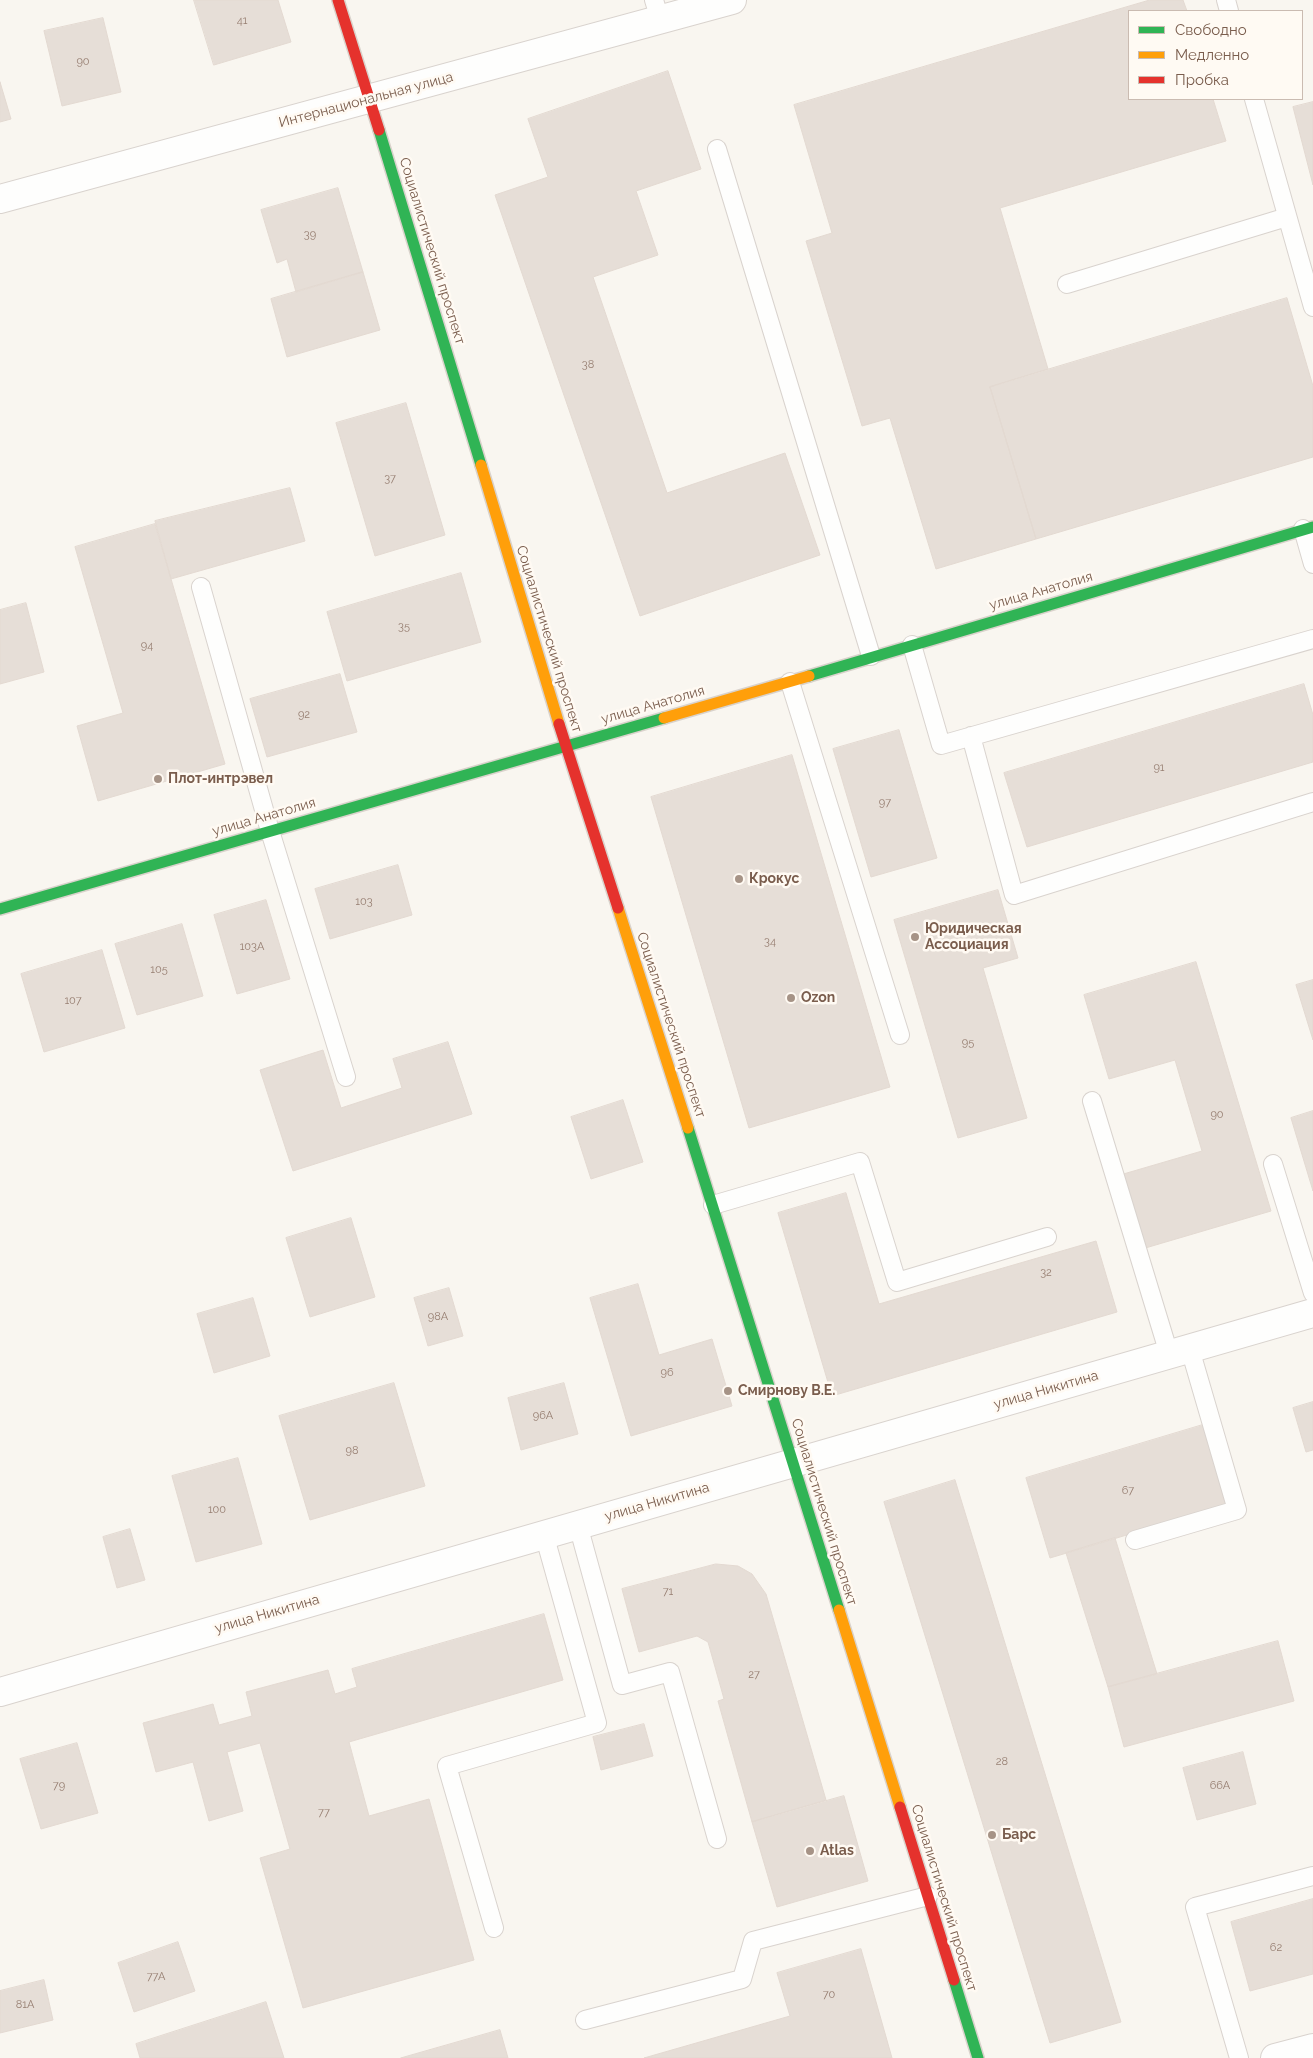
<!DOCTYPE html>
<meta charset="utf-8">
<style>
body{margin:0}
#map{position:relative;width:1313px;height:2058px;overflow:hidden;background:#f9f6f0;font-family:Raleway,sans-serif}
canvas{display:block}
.legend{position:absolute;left:1128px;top:10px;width:175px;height:90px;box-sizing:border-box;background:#fffaf3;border:1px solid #cabbb1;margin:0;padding:6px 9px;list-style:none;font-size:15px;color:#7a5d4d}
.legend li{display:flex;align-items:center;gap:10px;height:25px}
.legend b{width:25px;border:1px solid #cabbb1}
</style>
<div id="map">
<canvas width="1313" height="2058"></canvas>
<ul class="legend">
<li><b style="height:6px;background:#30b455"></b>Свободно</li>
<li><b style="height:6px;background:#ff9f0a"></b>Медленно</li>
<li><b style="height:6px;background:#e5322d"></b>Пробка</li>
</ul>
</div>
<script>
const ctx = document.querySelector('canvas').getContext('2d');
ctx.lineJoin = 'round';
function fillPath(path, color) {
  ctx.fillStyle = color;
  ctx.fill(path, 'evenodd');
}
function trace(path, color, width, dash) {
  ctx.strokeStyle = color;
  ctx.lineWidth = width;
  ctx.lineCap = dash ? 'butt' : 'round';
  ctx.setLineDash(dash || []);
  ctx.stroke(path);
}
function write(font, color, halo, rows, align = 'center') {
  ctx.font = font + ' Raleway,sans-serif';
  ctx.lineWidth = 5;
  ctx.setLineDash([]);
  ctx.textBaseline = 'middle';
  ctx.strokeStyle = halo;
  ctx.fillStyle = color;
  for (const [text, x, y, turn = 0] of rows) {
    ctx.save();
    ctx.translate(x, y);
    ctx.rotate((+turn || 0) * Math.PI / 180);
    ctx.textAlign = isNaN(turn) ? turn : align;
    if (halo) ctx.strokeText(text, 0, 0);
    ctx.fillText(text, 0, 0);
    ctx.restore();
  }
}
const building = new Path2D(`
 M 194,0 L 278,0 L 291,42 L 214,65 Z
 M 1150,0 L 1183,0 L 1187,11 L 1129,11 L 1129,99 L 1213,99 L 1226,141 L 1000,208 L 1048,369 L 990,387 L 1036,539 L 936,569 L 890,418 L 862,426 L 806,241 L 832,233 L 794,105 Z
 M 103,18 L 121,92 L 62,106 L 44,31 Z
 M 668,71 L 701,169 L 636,191 L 658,255 L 593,277 L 667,493 L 785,453 L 820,555 L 640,616 L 495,195 L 548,177 L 528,119 Z
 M 0,82 L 11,119 L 0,122 Z
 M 1313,102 L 1313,185 L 1293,107 Z
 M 338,188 L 363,272 L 296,292 L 287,259 L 277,263 L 261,210 Z
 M 363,272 L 380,330 L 287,357 L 271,299 Z
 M 1287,298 L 1313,386 L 1313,457 L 1036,539 L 990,387 Z
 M 406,403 L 445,535 L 375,556 L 336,423 Z
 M 290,488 L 305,541 L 171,579 L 155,521 Z
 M 155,524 L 225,764 L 98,801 L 77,726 L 123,713 L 75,547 Z
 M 461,573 L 481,642 L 347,681 L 327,612 Z
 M 26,603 L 44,672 L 0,684 L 0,610 Z
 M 340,674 L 357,732 L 267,757 L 250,699 Z
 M 1304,684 L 1313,715 L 1313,762 L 1027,847 L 1004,773 Z
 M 899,730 L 937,858 L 871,877 L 833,749 Z
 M 792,755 L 890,1087 L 749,1128 L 651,797 Z
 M 398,865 L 412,915 L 330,939 L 315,889 Z
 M 998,890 L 1018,958 L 983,968 L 1027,1118 L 958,1138 L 894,920 Z
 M 266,900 L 290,979 L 237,994 L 214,915 Z
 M 182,924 L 203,996 L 137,1015 L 115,944 Z
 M 102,950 L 125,1028 L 44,1052 L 21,974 Z
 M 1196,962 L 1271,1211 L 1142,1249 L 1120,1175 L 1202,1151 L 1175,1060 L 1109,1079 L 1084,995 Z
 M 1313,980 L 1313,1040 L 1296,985 Z
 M 448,1042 L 472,1114 L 293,1171 L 260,1070 L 323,1050 L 341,1108 L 402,1088 L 393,1059 Z
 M 623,1100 L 643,1162 L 591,1179 L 571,1117 Z
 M 1313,1111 L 1313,1191 L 1291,1118 Z
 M 846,1193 L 879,1304 L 1096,1241 L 1117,1312 L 832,1396 L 778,1213 Z
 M 351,1218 L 375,1297 L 310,1317 L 286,1238 Z
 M 638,1284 L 659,1355 L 712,1339 L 732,1406 L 631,1436 L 590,1298 Z
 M 449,1288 L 463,1336 L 428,1346 L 414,1298 Z
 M 253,1298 L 270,1356 L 214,1373 L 197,1314 Z
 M 394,1383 L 425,1486 L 310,1520 L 279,1416 Z
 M 564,1383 L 578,1434 L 521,1450 L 508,1398 Z
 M 1313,1402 L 1313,1450 L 1306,1452 L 1293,1408 Z
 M 1206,1424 L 1230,1504 L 1050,1558 L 1026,1478 Z
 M 238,1458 L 262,1544 L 196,1562 L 172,1476 Z
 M 955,1480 L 1121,2022 L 1050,2043 L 884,1502 Z
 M 130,1529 L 145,1580 L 117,1588 L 103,1537 Z
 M 1115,1538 L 1157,1674 L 1108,1687 L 1066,1553 Z
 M 716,1564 L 738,1566 L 752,1574 L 766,1594 L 826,1800 L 752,1822 L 718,1701 L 724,1699 L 708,1642 L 697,1636 L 639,1652 L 622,1589 Z
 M 544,1614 L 563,1680 L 349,1742 L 369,1816 L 429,1799 L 474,1960 L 303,2008 L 260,1858 L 290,1849 L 260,1743 L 227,1752 L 243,1811 L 209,1821 L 193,1762 L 156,1772 L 143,1723 L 213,1704 L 219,1725 L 252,1716 L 246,1692 L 328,1670 L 335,1694 L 357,1687 L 352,1669 Z
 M 1278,1641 L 1294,1701 L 1124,1747 L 1108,1687 Z
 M 644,1724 L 653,1756 L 601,1770 L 593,1737 Z
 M 77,1743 L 98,1813 L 41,1829 L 20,1759 Z
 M 1243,1752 L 1256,1804 L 1197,1820 L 1183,1768 Z
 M 844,1796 L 868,1881 L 777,1907 L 752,1822 Z
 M 1313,1899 L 1313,1974 L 1250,1991 L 1231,1922 Z
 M 178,1942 L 195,1991 L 134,2012 L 118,1963 Z
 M 861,1949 L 892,2058 L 644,2058 L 790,2016 L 777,1973 Z
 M 44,1980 L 53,2020 L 0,2033 L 0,1991 Z
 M 266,2002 L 284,2058 L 140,2058 L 136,2044 Z
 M 500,2030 L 508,2058 L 401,2058 Z`);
fillPath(building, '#e6ded7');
trace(building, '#e3d9d1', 1);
const lane = new Path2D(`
 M 654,0 L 660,20
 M 1226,0 L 1229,11
 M 1254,99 L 1313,307
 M 717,149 L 871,656
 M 1067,284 L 1287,217
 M 1303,529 L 1313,564
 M 201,587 L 270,831 L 346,1077
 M 912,645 L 941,745 L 1313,639
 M 790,682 L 900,1035
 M 971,736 L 1014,895 L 1313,802
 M 1092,1101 L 1169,1354
 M 1273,1164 L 1313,1293
 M 713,1205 L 860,1162 L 897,1282 L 1047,1237
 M 578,1525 L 622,1685 L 670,1672 L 717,1839
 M 1135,1540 L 1237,1510 L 1190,1349
 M 494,1928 L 447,1766 L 597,1723 L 544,1534
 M 585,2020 L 742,1979 L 753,1941 L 928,1896
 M 1239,2058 L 1195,1907 L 1313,1876`);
const street = new Path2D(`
 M 0,199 L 732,0
 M 0,1692 L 1313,1313
 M 1275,2058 L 1313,2048`);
const fast = new Path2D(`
 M 379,130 L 481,465
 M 809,676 L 1313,527
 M 0,909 L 664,718
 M 688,1128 L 839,1610
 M 954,1980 L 978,2058`);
const slow = new Path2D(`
 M 481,465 L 559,724
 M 664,718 L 809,676
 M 618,908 L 688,1128
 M 839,1610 L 900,1807`);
const jam = new Path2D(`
 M 338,0 L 379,130
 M 559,724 L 618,908
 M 900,1807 L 954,1980`);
trace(lane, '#d9d3ce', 20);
trace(street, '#d9d3ce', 30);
trace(fast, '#d9d2cb', 14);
trace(slow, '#d9d2cb', 14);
trace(jam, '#d9d2cb', 14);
trace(lane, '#fefefd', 18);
trace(street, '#fefefd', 28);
trace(fast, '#30b455', 11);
trace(slow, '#ff9f0a', 11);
trace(jam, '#e5322d', 11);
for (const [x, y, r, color] of [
 [158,779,5,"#a69386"],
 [739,879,5,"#a69386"],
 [915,937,5,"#a69386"],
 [791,998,5,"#a69386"],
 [728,1391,5,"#a69386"],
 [992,1835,5,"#a69386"],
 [810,1851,5,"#a69386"]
]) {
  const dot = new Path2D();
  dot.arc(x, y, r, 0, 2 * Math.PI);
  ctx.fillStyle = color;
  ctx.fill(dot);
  trace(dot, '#fffaf3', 2);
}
write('11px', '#977f72', null, [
 ["41",242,21],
 ["90",83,62],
 ["39",310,235],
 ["38",588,365],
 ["37",390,479],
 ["35",404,627],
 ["94",147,646],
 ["92",304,715],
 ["91",1159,768],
 ["97",885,803],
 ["103",364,902],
 ["34",770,942],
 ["103А",252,947],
 ["105",159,970],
 ["107",73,1001],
 ["95",968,1043],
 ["90",1217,1115],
 ["32",1046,1273],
 ["98А",438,1317],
 ["96",667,1373],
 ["96А",543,1416],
 ["98",352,1451],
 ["67",1128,1491],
 ["100",217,1510],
 ["71",668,1592],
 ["27",754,1675],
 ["28",1002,1762],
 ["79",59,1786],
 ["66А",1220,1786],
 ["77",324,1813],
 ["62",1276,1948],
 ["77А",156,1977],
 ["70",829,1995],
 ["81А",25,2005]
]);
write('14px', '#7a5d4d', '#fffaf3', [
 ["Интернациональная улица",366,100,-15],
 ["Социалистический проспект",432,251,73],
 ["улица Анатолия",1041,591,-16],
 ["Социалистический проспект",549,639,73],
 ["улица Анатолия",653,705,-16],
 ["улица Анатолия",264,817,-16],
 ["Социалистический проспект",671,1025,72],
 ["улица Никитина",1046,1390,-16],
 ["улица Никитина",657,1502,-16],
 ["Социалистический проспект",824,1512,73],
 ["улица Никитина",267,1614,-16],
 ["Социалистический проспект",944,1898,73]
]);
write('bold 14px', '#7a5d4d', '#fffaf3', [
 ["Плот-интрэвел",168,779],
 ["Крокус",749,879],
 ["Юридическая",925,929],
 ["Ассоциация",925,945],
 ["Ozon",801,998],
 ["Смирнову В.Е.",738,1391],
 ["Барс",1002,1835],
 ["Atlas",820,1851]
], 'left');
</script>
